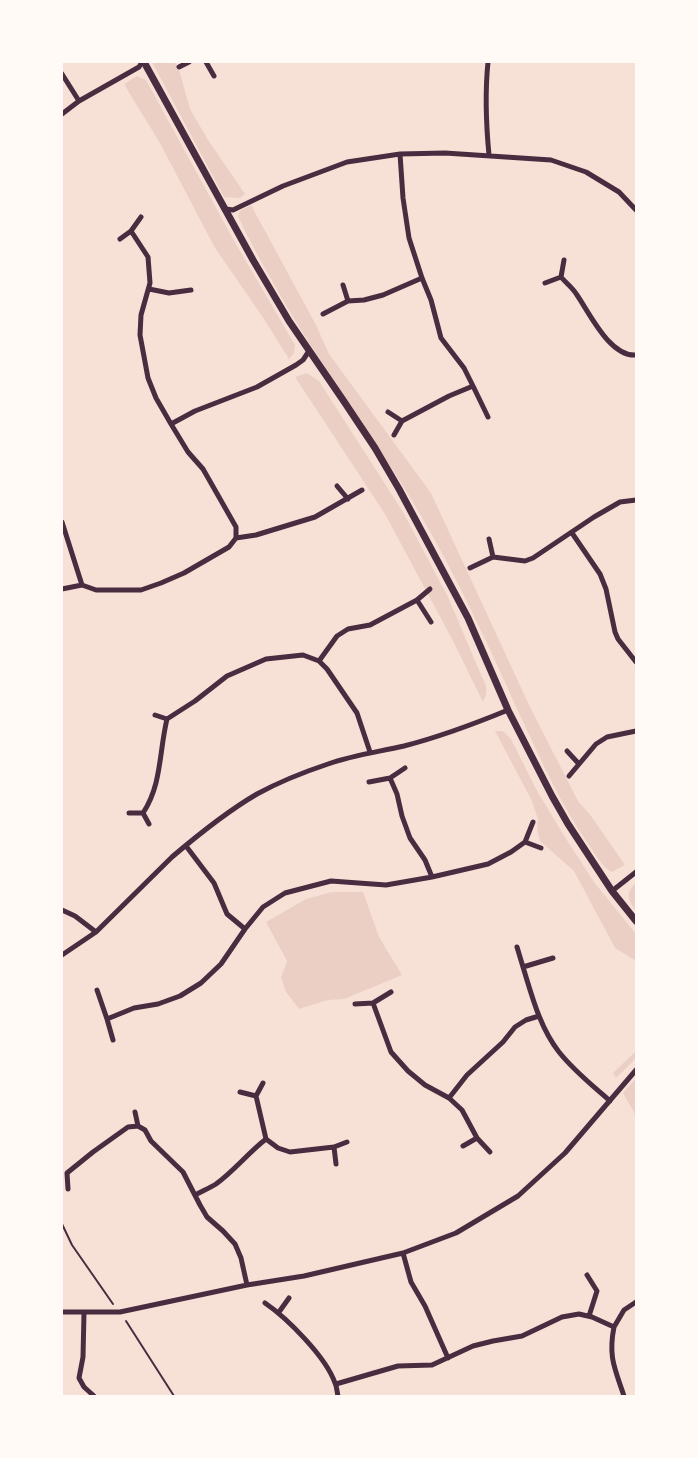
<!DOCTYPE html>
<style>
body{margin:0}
#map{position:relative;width:698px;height:1458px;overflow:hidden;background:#f7e1d7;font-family:"Nunito Sans",sans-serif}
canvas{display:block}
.frame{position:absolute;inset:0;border:63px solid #fffaf5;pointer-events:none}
</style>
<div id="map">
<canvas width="698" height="1458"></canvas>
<div class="frame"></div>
</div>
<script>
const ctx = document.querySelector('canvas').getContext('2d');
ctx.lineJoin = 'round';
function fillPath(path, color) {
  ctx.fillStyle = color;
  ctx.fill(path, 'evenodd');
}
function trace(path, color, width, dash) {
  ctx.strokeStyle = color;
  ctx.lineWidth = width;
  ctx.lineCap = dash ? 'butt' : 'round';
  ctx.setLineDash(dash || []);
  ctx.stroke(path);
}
fillPath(new Path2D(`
 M 152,62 L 174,62 L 178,66 L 190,109 L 208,140 L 245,194 L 240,198 L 224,197 Z
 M 137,76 L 146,80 L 233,239 L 295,345 L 294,353 L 289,359 L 264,319 L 215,248 L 161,145 L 124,84 Z
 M 251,205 L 316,325 L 329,354 L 431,493 L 530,707 L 578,801 L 591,816 L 625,865 L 612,872 C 601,866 596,855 589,845 C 560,804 540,758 519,713 C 482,631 445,551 396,475 C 353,408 306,343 267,272 C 257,254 247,236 238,216 L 240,211 Z
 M 307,373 L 319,381 L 403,512 L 448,597 L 482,677 C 487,686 488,692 483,702 L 453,641 L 385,514 L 295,377 Z
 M 495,731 L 503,731 L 511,739 L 536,789 L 563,834 L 594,882 L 636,934 L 636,961 L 615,948 L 574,871 L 540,841 L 537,830 L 538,819 L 531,799 Z
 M 636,883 L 636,911 C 628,900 625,893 636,883 Z
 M 332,892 L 363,892 L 379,937 L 402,975 L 344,999 L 328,1000 L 299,1009 L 286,992 L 281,977 L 287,961 L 266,922 L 306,899 Z
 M 636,1051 L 636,1058 L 616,1078 L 613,1073 Z
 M 636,1078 L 636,1116 L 623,1093 Z`), '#ebcfc5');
trace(new Path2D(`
 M 62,1224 L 72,1245 L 113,1304
 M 126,1321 L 174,1396`), '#4a2c40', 2);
trace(new Path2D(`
 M 206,62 L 214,76
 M 488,62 C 485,92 486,124 489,155
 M 179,67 L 189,62
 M 62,74 L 79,101
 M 62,114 L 79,101 L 139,67 L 142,62
 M 226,209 L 233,210 L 283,186 L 347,162 L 400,154 L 445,153 L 551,160 L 586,172 L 619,192 L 636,210
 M 141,217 L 131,231 L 148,257 L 150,283 L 141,315 L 140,335 L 148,378 L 156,398 L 171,424
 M 120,239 L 131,231
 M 561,277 L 564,260
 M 545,283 L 561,277 C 566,283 573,288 577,295 C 590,314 610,357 636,355
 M 343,285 L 348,301
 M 149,289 L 169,293 L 191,290
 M 323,314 L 348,301 L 364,300 L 383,295 L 422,278
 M 473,386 L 488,417
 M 388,412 L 402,421
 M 394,435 L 402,421 L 449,396 L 473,386 L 464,368 L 441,338 L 431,300 L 422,278 L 409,238 L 403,198 L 400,154
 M 337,486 L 348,499
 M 62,522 L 82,585
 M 572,533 L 600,574 L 606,589 L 615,632 L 618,639 L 636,662
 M 236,538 L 256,535 L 315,517 L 362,490
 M 489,539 L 493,557
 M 470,568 L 493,557 L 525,561 L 533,558 L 594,517 L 620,502 L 636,500
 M 62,589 L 82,585 L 96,590 L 141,590 L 161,583 L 184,573 L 229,547 L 236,538 L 236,527 L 203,469 L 188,452 L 171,424 L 195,411 L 257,387 L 296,365 L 303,360 L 309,351
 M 417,600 L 430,589
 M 319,661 L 337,636 L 348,629 L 370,625 L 417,600 L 431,622
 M 155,715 L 167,719
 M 567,751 L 579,764
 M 569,776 L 596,744 L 607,737 L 636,731
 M 390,778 L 405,768
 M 369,782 L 390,778 L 397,794 L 402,816 L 410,838 L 425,860 L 432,877
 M 129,813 L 143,813
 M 149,824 L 143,813 C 162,784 159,752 167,719 L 195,701 L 227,676 L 266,659 L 303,655 L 319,661 L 327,669 L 357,713 L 370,752
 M 525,842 L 541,848
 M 186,846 L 214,883 L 227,914 L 245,929 L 263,907 L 285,893 L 331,881 L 386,885 L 432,877 L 488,864 L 511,852 L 525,842 L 533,822
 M 612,891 L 636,872
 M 62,910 L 75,916 L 96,932
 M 517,947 L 523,967
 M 62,955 L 96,932 L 172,857 C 199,834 226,812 257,794 C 279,782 304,772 328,764 C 353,755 378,752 404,746 C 439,737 474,724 508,710
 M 553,958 L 523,967 C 532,996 540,1028 559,1052 C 574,1071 592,1085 610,1101
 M 97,990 L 107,1019 L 134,1008 L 158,1004 L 180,996 L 201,983 L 221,964 L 245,929
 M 391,992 L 373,1003 L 391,1052 L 408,1071 L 425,1085 L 449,1098 L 467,1075 L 503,1042 L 515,1027 L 526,1020 L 539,1016
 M 355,1004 L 373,1003
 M 107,1019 L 113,1040
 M 240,1092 L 256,1096 L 266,1139
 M 256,1096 L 263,1083
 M 449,1098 L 462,1110 L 477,1138 L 490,1152
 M 135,1112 L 138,1126
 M 463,1146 L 477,1138
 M 334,1147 L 347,1142
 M 68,1189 L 67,1173 L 93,1152 L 128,1127 L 138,1126 L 145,1130 L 151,1141 L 183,1172 L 200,1205 L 207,1217 L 223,1231 L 235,1244 L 241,1258 L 247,1285
 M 195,1195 C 202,1191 210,1188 216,1184 C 234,1171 248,1153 266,1139 L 278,1148 L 290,1152 L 334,1147 L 336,1164
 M 403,1253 L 411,1282 L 425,1306 L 448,1358
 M 587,1275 L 597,1291 L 589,1316
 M 265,1303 C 287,1318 326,1357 335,1383 C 337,1387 337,1392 338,1396
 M 62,1312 L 120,1312 L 247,1285 L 304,1276 L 403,1253 L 456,1233 L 518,1196 L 565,1153 L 636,1070
 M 279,1312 L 289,1298
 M 84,1313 L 83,1357 L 79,1378 L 84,1387 L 94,1396
 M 614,1327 C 608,1357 615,1369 624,1396
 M 336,1384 L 398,1366 L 432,1365 L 473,1346 L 493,1341 L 522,1336 L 562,1317 L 579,1314 L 592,1317 L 614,1327 L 624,1310 L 636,1302`), '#4a2c40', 5);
trace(new Path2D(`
 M 144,62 L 253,260 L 289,321 L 343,400 L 375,448 L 399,489 L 468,618 L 508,710 L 552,796 L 568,824 L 612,891 L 636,921`), '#4a2c40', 7);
</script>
